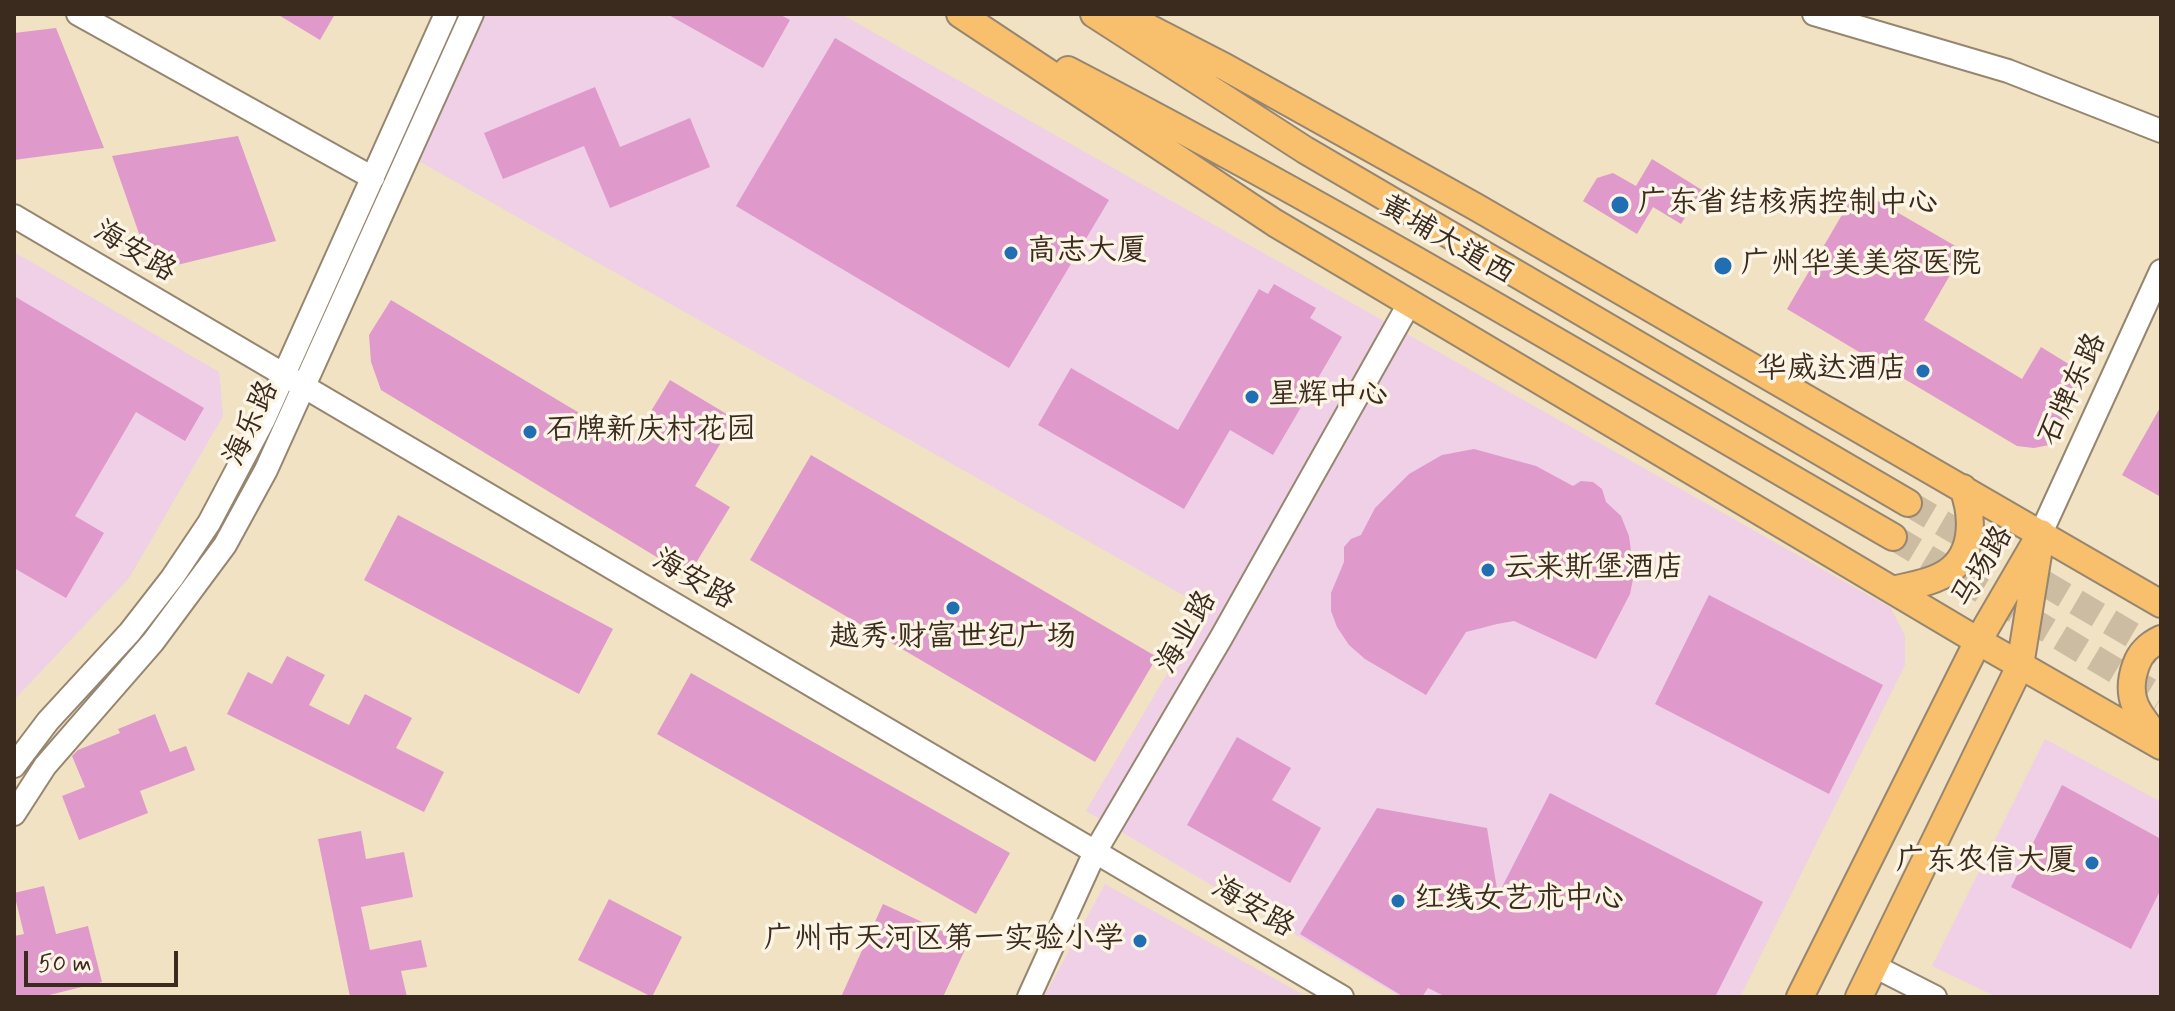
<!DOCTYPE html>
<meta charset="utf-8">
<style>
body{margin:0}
#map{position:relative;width:2175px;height:1011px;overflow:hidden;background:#f0e2c3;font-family:Mynerve,sans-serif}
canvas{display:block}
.frame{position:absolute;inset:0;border:16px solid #3b2a1e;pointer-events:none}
.scale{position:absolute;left:24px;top:951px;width:154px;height:36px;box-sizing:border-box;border:4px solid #3b2a1e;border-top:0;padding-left:10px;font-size:24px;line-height:28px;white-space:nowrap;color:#3b2a1e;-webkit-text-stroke:6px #fcf5e5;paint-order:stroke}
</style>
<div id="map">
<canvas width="2175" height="1011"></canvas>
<div class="frame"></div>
<div class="scale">50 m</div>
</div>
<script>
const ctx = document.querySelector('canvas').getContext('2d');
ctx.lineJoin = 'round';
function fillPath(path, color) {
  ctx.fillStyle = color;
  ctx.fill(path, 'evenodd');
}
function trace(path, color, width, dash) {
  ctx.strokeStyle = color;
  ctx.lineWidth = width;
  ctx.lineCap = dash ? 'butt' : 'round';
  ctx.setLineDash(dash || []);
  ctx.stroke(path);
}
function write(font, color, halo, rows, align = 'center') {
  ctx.font = font + ' Mynerve,"LXGW WenKai TC",sans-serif';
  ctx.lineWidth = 7;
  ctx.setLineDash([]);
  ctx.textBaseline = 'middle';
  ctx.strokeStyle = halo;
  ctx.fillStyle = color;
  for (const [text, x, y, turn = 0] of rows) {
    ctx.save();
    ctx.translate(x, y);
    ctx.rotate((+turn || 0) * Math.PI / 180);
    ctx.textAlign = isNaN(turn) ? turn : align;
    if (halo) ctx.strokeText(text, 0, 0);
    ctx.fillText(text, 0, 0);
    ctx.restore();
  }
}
fillPath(new Path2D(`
 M 484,14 L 841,14 L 1891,608 L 1905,636 L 1905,665 L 1740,997 L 1401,997 L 1086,811 L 1206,608 L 417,160 Z
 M 14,252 L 219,372 L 223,416 L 129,578 L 14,700 Z
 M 2045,739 L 2161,802 L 2161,997 L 1997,997 L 1932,966 Z
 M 1105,884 L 1307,997 L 1044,997 Z`), '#efd0e6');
fillPath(new Path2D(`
 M 277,14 L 335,14 L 320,40 Z
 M 667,14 L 779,14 L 790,20 L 763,68 Z
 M 56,28 L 104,148 L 14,160 L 14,33 Z
 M 835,38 L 1109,200 L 1009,368 L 736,206 Z
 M 595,87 L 620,147 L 690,118 L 710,167 L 610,208 L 584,146 L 503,179 L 484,133 Z
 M 238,136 L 276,241 L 152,271 L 112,156 Z
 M 1652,159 L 1702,190 L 1681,224 L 1653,207 L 1637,234 L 1583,201 L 1597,178 L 1613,173 L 1636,186 Z
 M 1857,189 L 1964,251 L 1924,320 L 2022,379 L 2041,347 L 2088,376 L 2062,419 L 2059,433 L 2049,445 L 2034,448 L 2017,446 L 1787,309 Z
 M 1274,284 L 1316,308 L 1310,318 L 1342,337 L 1273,455 L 1230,430 L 1184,509 L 1038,425 L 1071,368 L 1178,430 L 1259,289 L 1268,294 Z
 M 14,296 L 204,408 L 185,441 L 136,412 L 75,516 L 104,533 L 66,598 L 14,568 Z
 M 391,300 L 631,444 L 670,380 L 735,419 L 695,486 L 730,507 L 688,576 L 381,390 L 371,362 L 369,335 Z
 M 2161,406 L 2161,497 L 2122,475 Z
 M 1474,449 L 1536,466 L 1573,486 L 1581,481 L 1593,482 L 1602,489 L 1606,502 L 1621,516 L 1629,536 L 1634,574 L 1630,594 L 1596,659 L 1514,621 L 1497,624 L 1466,632 L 1426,695 L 1365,659 L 1349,645 L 1337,627 L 1331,611 L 1331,593 L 1344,562 L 1344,547 L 1351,539 L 1361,535 L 1375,508 L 1409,474 L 1442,455 Z
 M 811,455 L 1157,657 L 1095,762 L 750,560 Z
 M 398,515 L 613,629 L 579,694 L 364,580 Z
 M 1709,595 L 1883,685 L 1829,794 L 1655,704 Z
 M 287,656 L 325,675 L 309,705 L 349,725 L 365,694 L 412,718 L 396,748 L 444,772 L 424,812 L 227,714 L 248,672 L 272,684 Z
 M 691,673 L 1010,853 L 976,914 L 657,734 Z
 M 155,714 L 170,752 L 186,746 L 195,770 L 140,791 L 148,813 L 79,840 L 62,796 L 85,787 L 72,756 L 78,750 L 120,733 L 118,729 Z
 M 1237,737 L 1291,768 L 1272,800 L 1321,828 L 1290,883 L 1187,825 Z
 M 2062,785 L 2161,839 L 2161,889 L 2131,949 L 2011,887 Z
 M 1550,793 L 1763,902 L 1715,997 L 1446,997 L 1428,988 L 1422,997 L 1404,997 L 1300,934 L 1377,808 L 1487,828 L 1498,895 Z
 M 361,831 L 366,859 L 404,852 L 413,897 L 361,907 L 370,950 L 421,940 L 427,967 L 401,971 L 407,997 L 350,997 L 318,839 Z
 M 44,886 L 56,934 L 88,926 L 102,982 L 41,997 L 14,997 L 14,936 L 24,934 L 14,893 Z
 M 609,899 L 682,937 L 652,997 L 578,960 Z
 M 883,904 L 968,943 L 943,997 L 841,997 Z`), '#df99ca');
trace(new Path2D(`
 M 1908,503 L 2161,652
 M 1893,537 L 2161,698`), '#ccbda2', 26, [26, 13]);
const minor = new Path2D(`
 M 78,14 L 373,178
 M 1814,14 L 2008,71 L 2161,131
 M 14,216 L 1342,997
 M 2041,533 L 2161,271
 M 14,766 L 48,721 L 130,632 L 172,578 L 209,523 L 264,419 L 446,14
 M 14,814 L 45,766 L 153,642 L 225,545 L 266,470 L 472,14
 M 1874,966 L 1935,997
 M 1029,997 L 1095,852 L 1221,638 L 1409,304`);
const major = new Path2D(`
 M 960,14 L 1275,223 L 1978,641 L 2161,746
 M 1094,14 L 1305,150 L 1908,503
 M 1122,14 L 1225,67 L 1476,207 L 2161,604
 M 1068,70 C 1348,215 1619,379 1893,537
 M 1892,590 C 1908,586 1926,584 1941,576 C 1975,559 1974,518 1963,488
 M 2158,738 C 2138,714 2124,698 2136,665 C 2140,653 2150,644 2161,639
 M 1800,997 L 1978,641 L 2041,533
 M 1859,997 L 2020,666 L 2039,548`);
trace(minor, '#968670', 26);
trace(major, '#968670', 30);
trace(minor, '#fff', 22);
trace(major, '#f8bf6c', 26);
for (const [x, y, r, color] of [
 [1620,205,10,"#1f6fb2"],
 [1011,253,8,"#1f6fb2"],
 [1723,266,10,"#1f6fb2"],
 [1923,371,8,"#1f6fb2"],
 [1252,397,8,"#1f6fb2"],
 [530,432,8,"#1f6fb2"],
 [1488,570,8,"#1f6fb2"],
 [953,608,8,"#1f6fb2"],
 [2092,863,8,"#1f6fb2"],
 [1398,901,8,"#1f6fb2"],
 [1140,941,8,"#1f6fb2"]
]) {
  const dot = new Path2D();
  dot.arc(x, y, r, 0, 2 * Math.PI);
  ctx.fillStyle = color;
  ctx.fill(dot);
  trace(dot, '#fcf5e5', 3);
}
write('30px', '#3b2a1e', '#fcf5e5', [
 ["广东省结核病控制中心",1638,205],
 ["高志大厦",1027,253],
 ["广州华美美容医院",1741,266],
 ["华威达酒店",1907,371,"right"],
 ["星辉中心",1268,397],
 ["石牌新庆村花园",546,432],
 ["云来斯堡酒店",1504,570],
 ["越秀·财富世纪广场",953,639,"center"],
 ["广东农信大厦",2076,863,"right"],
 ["红线女艺术中心",1414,901],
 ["广州市天河区第一实验小学",1124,941,"right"]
], 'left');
write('30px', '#3b2a1e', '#fcf5e5', [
 ["黄埔大道西",1446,242,30],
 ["海安路",134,253,31],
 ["石牌东路",2074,390,-65],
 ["海乐路",253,424,-65],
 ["马场路",1984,568,-59],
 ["海安路",693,581,30],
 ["海业路",1188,633,-60],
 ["海安路",1252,909,30]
]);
</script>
